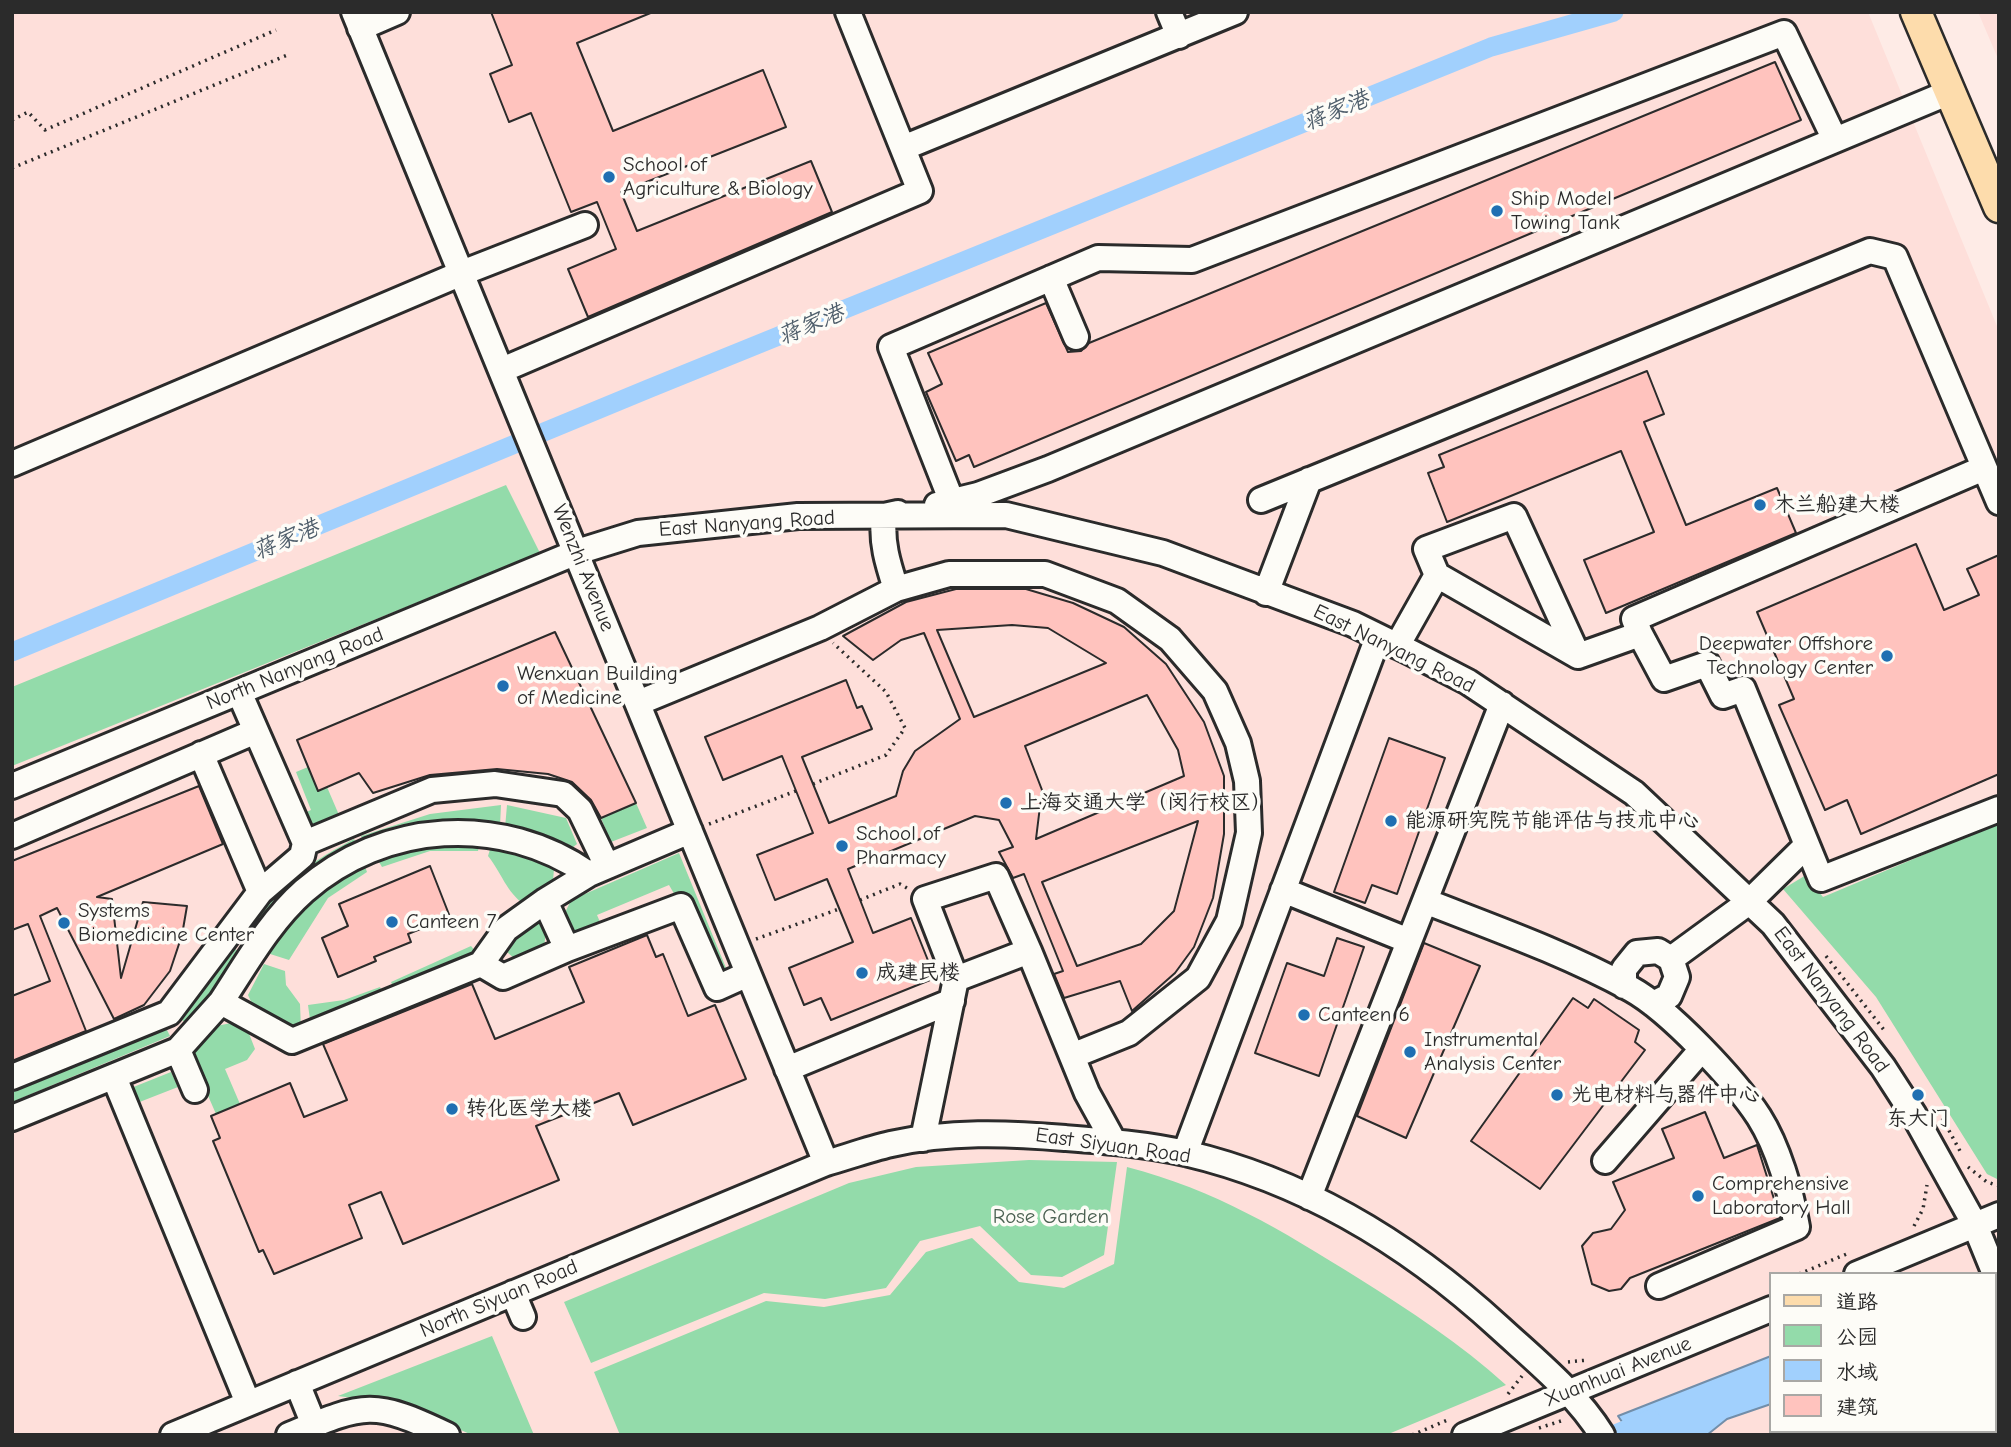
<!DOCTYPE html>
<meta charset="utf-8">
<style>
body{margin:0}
#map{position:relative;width:2011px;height:1447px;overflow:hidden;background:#feebe6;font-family:"Comic Neue","LXGW WenKai TC",sans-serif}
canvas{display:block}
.frame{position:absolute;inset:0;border:14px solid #2b2b2b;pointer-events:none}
.legend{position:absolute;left:1769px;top:1272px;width:228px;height:161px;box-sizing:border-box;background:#fdfcf7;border:2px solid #a9a8a5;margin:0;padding:9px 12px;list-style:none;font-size:21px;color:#2b2b2b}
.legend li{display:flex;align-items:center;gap:14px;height:35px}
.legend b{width:35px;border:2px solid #a9a8a5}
</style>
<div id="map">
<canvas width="2011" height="1447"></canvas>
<div class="frame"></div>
<ul class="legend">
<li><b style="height:9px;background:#fddcac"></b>道路</li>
<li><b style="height:19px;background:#93dbaa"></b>公园</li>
<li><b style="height:19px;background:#a1d0fd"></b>水域</li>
<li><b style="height:19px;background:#ffc3be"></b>建筑</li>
</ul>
</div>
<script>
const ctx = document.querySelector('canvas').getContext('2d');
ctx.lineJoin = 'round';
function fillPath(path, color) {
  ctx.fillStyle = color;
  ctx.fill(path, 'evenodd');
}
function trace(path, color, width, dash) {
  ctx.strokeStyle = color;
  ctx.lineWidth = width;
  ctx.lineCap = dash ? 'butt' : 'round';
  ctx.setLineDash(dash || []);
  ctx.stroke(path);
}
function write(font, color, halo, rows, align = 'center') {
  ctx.font = font + ' "Comic Neue","LXGW WenKai TC",sans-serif';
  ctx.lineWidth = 7;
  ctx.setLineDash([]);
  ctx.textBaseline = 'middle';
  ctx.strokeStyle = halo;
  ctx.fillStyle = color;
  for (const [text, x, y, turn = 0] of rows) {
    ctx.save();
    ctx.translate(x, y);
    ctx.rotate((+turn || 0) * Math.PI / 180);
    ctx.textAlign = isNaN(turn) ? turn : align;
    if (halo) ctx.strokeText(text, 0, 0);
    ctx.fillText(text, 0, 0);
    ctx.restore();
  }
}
fillPath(new Path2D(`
 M 12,12 L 1868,12 L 1999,331 L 1999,1435 L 12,1435 ZM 1771,1274 L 1995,1274 L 1995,1431 L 1771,1431 Z
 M 1978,12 L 1999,12 L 1999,61 Z`), '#fedfda');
fillPath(new Path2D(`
 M 506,485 L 540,553 L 12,766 L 12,687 Z
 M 308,767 L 318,791 L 327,787 L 339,815 L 308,828 L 302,814 L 311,810 L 296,772 Z
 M 636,803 L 647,828 L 611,842 L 601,818 Z
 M 501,805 L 500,826 L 364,844 L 361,836 L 430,814 Z
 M 507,805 L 566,818 L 577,844 L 572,848 L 505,828 Z
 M 1999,823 L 1999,1180 L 1987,1174 L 1876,997 L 1783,889 L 1806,875 L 1823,897 Z
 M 481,838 L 478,851 L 430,851 L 382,867 L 376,857 L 416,843 Z
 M 354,839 L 358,847 L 248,947 L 241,942 C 277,887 296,870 354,839 Z
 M 492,843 L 545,857 L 554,869 L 553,881 L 524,904 C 507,893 501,872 488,856 Z
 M 679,853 L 726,968 L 719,971 L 669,885 L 597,915 L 603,929 L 587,936 L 571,930 L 564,915 L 571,900 Z
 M 363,861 L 367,872 L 328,898 L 289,960 L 267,953 C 297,907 318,890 363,861 Z
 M 532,920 L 541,921 L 546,932 L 544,947 L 516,960 L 507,952 L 508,938 Z
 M 471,946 L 477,953 L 395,992 L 391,982 Z
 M 235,949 L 242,953 L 188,1025 L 182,1020 Z
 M 264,964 L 285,971 L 286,985 L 300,1004 L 301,1029 C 277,1028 257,1017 248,995 Z
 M 380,987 L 384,996 L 311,1027 L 308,1005 L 344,1000 Z
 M 231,1023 L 248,1031 L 255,1049 L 247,1060 L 225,1069 L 240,1104 L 216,1114 L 192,1059 L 196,1039 L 212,1027 Z
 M 166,1028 L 170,1036 L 12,1102 L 12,1092 Z
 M 171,1072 L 178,1087 L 137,1103 L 131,1088 Z
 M 1029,1160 L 1117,1162 L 1104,1255 L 1062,1277 L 1031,1275 L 980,1226 L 920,1241 L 886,1288 L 825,1299 L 764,1293 L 591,1363 L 564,1302 L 849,1183 L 916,1167 Z
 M 1127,1167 C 1216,1190 1281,1230 1358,1278 C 1410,1311 1460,1343 1506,1385 L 1386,1435 L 620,1435 L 594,1372 L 766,1301 L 824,1307 L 890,1295 L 926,1252 L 972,1238 L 1019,1282 L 1064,1288 L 1114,1264 Z
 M 492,1336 L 534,1435 L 472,1435 L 405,1405 L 338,1396 Z`), '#93dbaa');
const water = new Path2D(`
 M 1771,1356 L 1771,1404 L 1727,1419 L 1707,1435 L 1631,1435 L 1618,1416 Z`);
fillPath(water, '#a1d0fd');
trace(water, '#728ea9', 2);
trace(new Path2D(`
 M 12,652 L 648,389 L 1491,47 L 1614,12
 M 1613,1435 L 1651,1419`), '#a1d0fd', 19);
const building = new Path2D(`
 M 491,12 L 653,12 L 577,43 L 613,131 L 763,70 L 786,127 L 621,192 L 637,231 L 811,161 L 832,212 L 588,317 L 568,269 L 616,249 L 597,202 L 571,212 L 531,113 L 509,122 L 490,74 L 512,65 Z
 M 1775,62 L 1801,120 L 974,467 L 969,455 L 956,461 L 926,392 L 942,384 L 928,353 L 1046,303 L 1068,352 L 1081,351 L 1089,343 Z
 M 1647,371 L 1664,414 L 1644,422 L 1686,525 L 1777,488 L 1796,533 L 1606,613 L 1584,560 L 1654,532 L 1621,451 L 1447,522 L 1428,473 L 1444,467 L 1439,455 Z
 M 1916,544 L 1944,610 L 1979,595 L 1967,569 L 1999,555 L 1999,774 L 1861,834 L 1847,800 L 1825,810 L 1779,705 L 1794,699 L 1757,612 Z
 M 956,589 L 1026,589 L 1073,603 L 1124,627 L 1166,664 L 1204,722 L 1224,776 L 1224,834 L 1213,898 L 1194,947 L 1175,973 L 1132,1011 L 1120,981 L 1064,998 L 1054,974 L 1063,971 L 1024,874 L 1013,878 L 999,852 L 1013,847 L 999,820 L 975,816 L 848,869 L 873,933 L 911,918 L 935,978 L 831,1020 L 821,998 L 804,1005 L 789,968 L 853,942 L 827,879 L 775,900 L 757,855 L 813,833 L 782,756 L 723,780 L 705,737 L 846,680 L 857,708 L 862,706 L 872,729 L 802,757 L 829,823 L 896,796 L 903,771 L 915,751 L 960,719 L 924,633 L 901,640 L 873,660 L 843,636 L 906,602 ZM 1012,625 L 1048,628 L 1106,663 L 974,717 L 937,630 ZM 1147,695 L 1178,750 L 1184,776 L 1036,839 L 1042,790 L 1025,746 ZM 1198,821 L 1174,911 L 1141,944 L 1077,966 L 1042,882 Z
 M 555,632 L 636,803 L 601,818 L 591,800 L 572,782 L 548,774 L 497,769 L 430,775 L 373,793 L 359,773 L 318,791 L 297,740 Z
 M 1389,738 L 1445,758 L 1397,894 L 1372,885 L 1365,903 L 1334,892 Z
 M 199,786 L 223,844 L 97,897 L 112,899 L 121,978 L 143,902 L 187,906 L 182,935 L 170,971 L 144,1005 L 114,1019 L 57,908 L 40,916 L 86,1031 L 12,1061 L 12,996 L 50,981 L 28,924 L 12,930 L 12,861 Z
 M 430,866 L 450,917 L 408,934 L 411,942 L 374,957 L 376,961 L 338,977 L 322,938 L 348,926 L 339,904 Z
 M 647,935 L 656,957 L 663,954 L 688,1016 L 715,1005 L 746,1079 L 633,1125 L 619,1093 L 536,1126 L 559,1180 L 403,1244 L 381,1192 L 349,1205 L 362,1238 L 274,1274 L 263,1250 L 259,1252 L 213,1141 L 220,1138 L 211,1116 L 290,1083 L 304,1117 L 347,1100 L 323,1044 L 472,984 L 495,1039 L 584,1002 L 569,967 Z
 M 1337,938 L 1364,947 L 1319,1076 L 1255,1053 L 1287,963 L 1324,976 Z
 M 1424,943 L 1480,966 L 1406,1138 L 1357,1116 Z
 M 1573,998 L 1588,1008 L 1594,999 L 1639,1030 L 1635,1042 L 1645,1050 L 1540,1189 L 1471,1141 Z
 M 1705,1112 L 1724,1158 L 1757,1145 L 1780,1218 L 1630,1278 L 1621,1289 L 1609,1291 L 1592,1284 L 1582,1246 L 1593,1233 L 1611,1229 L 1625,1210 L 1613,1182 L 1674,1158 L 1662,1129 Z`);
fillPath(building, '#ffc3be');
trace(building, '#2b2b2b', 2);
const minor = new Path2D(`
 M 354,12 L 826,1163
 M 1169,12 L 1179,36
 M 360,28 L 397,12
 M 903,148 L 1235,12
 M 1051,278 L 1076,337
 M 502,370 L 920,191 L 848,12
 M 12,464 L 462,273 L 585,225
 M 1261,500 L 1870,251 L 1895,257 L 1999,502
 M 952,502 L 891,347 L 1098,258 L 1192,260 L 1784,33 L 1835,140
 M 937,505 L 978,495 L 1048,469 L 1950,92
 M 1437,575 L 1426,549 L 1514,516 L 1578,656
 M 896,589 C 888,564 881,543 884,516 L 898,513
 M 1266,593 L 1309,480
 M 1640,634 L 1634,619 L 1984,468
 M 1397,646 L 1437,575 L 1578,656 L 1640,634 L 1664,679 L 1707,664 L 1723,696 L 1743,689 L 1821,879 L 1999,809
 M 239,692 L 305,843 L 302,856 L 260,892
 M 638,703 L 820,628 L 896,589 L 949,574 L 1045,574 L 1117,601 L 1170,639 L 1215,691 L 1238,743 L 1247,781 L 1249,833 L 1229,921 L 1198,978 L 1129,1033 L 1072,1056
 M 12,786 L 577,552 L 638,533 L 798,516 L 1006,515 L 1163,553 L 1353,624 L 1412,653 L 1468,682 L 1634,793 L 1773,924 L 1883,1067 L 1914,1115 L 1975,1225 L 1995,1274
 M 12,836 L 256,731
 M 305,843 L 432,790 L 495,784 L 563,794 L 580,810 L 607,866
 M 1283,890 L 1409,941
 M 1425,901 C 1494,928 1565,953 1631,989 C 1669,1010 1735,1080 1759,1117 C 1778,1147 1791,1192 1797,1227 L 1659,1286
 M 567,949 L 681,906 L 717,988 L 748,974
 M 1671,959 L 1749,902 L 1807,845
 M 481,964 L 503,977 L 567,949 L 545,901
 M 956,979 L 925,899 L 996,876 L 1029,951
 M 1624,986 L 1624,969 L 1637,953 L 1658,951 L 1671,959 L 1677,977 L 1669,996 L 1653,1004
 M 221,1002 C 246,964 270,921 304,891 C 384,821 501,813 589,874
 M 178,1050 L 195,1090
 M 787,1069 L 952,1001
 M 12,1077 L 169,1013 L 260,892 L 201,754
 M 114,1077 L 248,1403
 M 12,1118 L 178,1050 L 221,1002 L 292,1041 L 481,964 L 506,929 L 545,901 L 589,874 L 690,831
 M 923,1139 L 956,979 L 1029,951 L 1087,1093 L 1114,1142
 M 1185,1153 L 1378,637
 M 1605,1161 L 1702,1049
 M 1309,1197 L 1502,704
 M 1857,1274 L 1999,1215
 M 513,1293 L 523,1317
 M 297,1383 L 314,1425
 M 1994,1431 L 1996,1435
 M 173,1435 L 826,1163 C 847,1157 869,1149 891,1144 C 948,1131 1008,1133 1065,1138 C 1105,1141 1146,1144 1185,1153 C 1305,1181 1411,1246 1500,1328 C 1536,1361 1576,1393 1602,1435
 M 289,1435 C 364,1404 372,1399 447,1435
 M 1465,1435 L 1771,1309`);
const major = new Path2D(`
 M 1916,12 L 1999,207`);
trace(minor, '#2b2b2b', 30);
trace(major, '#2b2b2b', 35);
trace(new Path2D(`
 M 12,120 L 28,112 L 45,130 L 276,30
 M 12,168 L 290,54
 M 813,784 L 886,755 L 905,728 L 886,692 L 833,643
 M 709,824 L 796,791
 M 860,900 L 900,884 L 907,888
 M 756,939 L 839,909
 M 1826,956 L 1884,1030
 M 1939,1112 L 1960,1151
 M 1968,1167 L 1987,1182 L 1999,1186
 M 1914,1226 L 1923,1209 L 1927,1185
 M 1799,1274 L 1849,1253
 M 1995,1321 L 1999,1329
 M 1568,1362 L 1588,1360
 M 1508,1394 L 1522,1376
 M 1539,1428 L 1564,1420
 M 1412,1435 L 1450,1419`), '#2b2b2b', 3.5, [2, 5]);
trace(minor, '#fdfcf7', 24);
trace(major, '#fddcac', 30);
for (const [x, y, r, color] of [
 [609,177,7,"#1f6fb2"],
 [1497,211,7,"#1f6fb2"],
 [1760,505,7,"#1f6fb2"],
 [1887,656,7,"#1f6fb2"],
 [503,686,7,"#1f6fb2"],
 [1006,803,7,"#1f6fb2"],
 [1391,821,7,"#1f6fb2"],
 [842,846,7,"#1f6fb2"],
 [392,922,7,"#1f6fb2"],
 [64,923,7,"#1f6fb2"],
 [862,973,7,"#1f6fb2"],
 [1304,1015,7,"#1f6fb2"],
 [1410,1052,7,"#1f6fb2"],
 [1557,1095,7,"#1f6fb2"],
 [1918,1095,7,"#1f6fb2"],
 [452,1109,7,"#1f6fb2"],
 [1698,1196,7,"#1f6fb2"]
]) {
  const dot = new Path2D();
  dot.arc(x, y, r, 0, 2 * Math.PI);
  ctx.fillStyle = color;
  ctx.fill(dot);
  trace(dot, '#fdfcf7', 2.5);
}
write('21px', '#2b2b2b', '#fdfcf7', [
 ["School of",623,165],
 ["Agriculture & Biology",623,189],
 ["Ship Model",1511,199],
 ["Towing Tank",1511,223],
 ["木兰船建大楼",1774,505],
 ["Deepwater Offshore",1873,644,"right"],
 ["Technology Center",1873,668,"right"],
 ["Wenxuan Building",517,674],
 ["of Medicine",517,698],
 ["上海交通大学（闵行校区）",1020,803],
 ["能源研究院节能评估与技术中心",1405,821],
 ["School of",856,834],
 ["Pharmacy",856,858],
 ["Systems",78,911],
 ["Biomedicine Center",78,935],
 ["Canteen 7",406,922],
 ["成建民楼",876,973],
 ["Canteen 6",1318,1015],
 ["Instrumental",1424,1040],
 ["Analysis Center",1424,1064],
 ["光电材料与器件中心",1571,1095],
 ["转化医学大楼",466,1109],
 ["东大门",1918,1119,"center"],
 ["Comprehensive",1712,1184],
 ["Laboratory Hall",1712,1208]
], 'left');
write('21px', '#2b2b2b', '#fdfcf7', [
 ["East Nanyang Road",747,524,-4],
 ["Wenzhi Avenue",583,568,68],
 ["East Nanyang Road",1394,649,26],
 ["North Nanyang Road",295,669,-22],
 ["East Nanyang Road",1831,1000,53],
 ["East Siyuan Road",1113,1146,8],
 ["North Siyuan Road",499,1299,-23],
 ["Xuanhuai Avenue",1618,1372,-22]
]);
write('21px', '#4a6051', '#fdfcf7', [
 ["Rose Garden",1051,1217]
]);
write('italic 23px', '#4e5d6a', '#fdfcf7', [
 ["蒋家港",1336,111,-22],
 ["蒋家港",811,325,-22],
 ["蒋家港",286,540,-22]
]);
</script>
